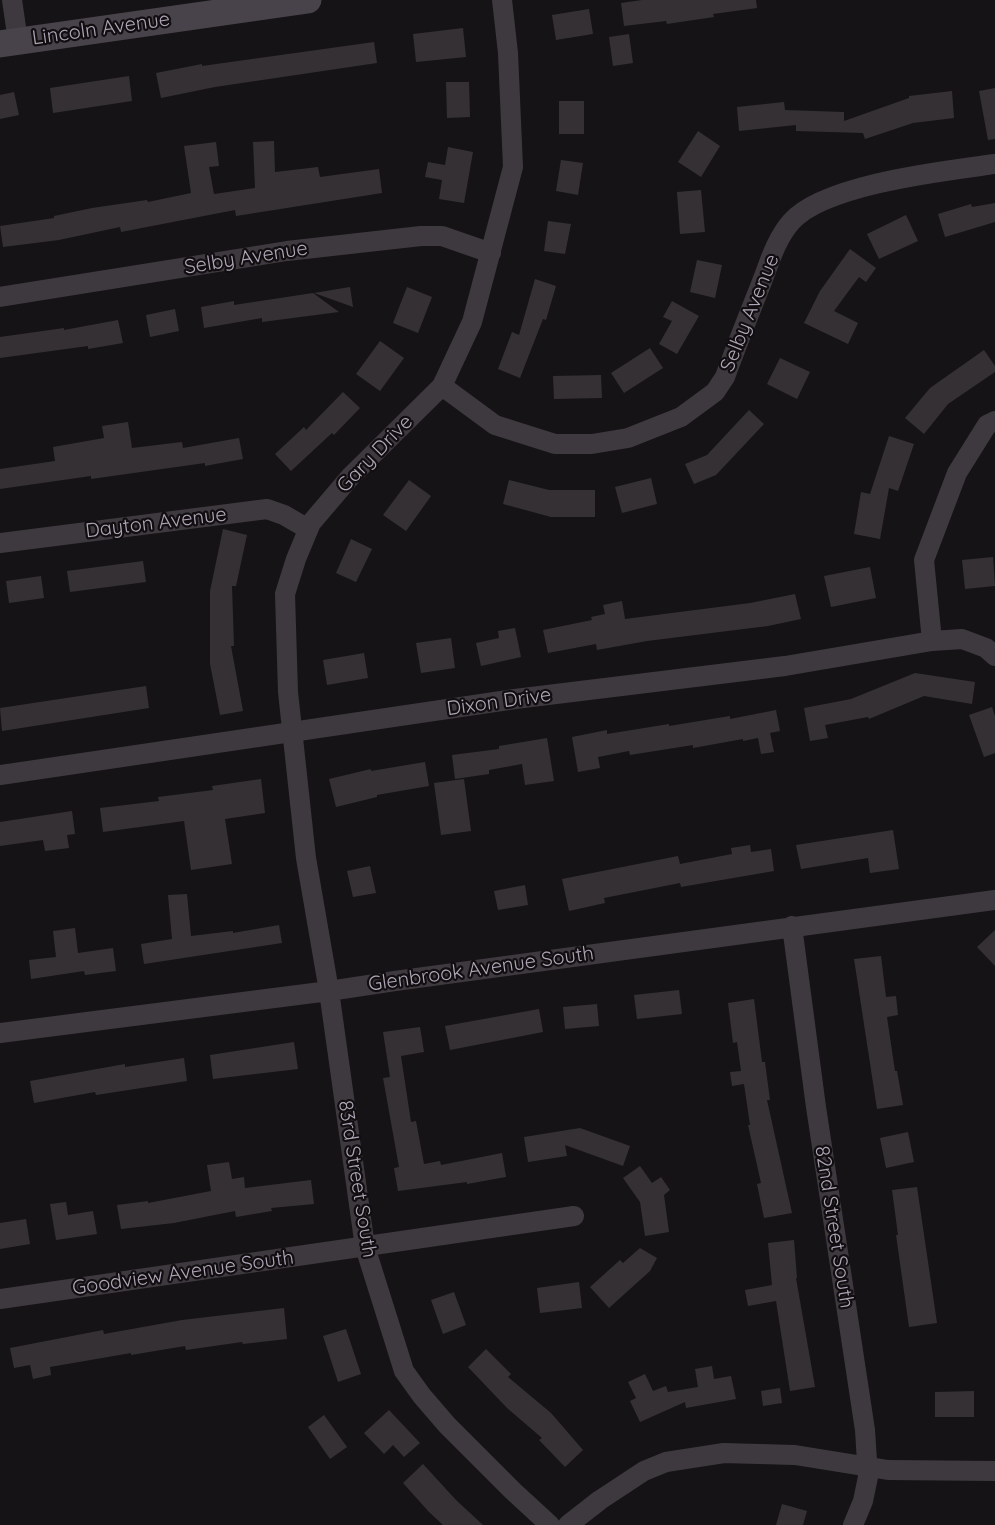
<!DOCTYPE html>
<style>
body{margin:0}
canvas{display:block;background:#151315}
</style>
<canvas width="995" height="1525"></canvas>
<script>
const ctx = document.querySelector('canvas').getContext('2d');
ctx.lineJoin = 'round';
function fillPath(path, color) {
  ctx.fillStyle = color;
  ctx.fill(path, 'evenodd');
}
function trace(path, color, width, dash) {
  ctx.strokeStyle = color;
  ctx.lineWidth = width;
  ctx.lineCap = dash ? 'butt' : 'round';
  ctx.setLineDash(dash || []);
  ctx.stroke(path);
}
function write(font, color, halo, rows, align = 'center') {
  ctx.font = font + ' Quicksand,sans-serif';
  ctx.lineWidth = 4.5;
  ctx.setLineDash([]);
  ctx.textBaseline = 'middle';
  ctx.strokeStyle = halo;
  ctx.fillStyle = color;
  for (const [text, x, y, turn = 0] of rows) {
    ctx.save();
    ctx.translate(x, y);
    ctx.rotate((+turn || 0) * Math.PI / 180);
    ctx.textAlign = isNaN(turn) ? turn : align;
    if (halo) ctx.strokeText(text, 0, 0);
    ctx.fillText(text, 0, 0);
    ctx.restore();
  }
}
fillPath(new Path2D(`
 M 642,0 L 756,0 L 757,8 L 713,14 L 714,17 L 667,24 L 666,21 L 624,26 L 621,3 Z
 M 589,9 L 593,34 L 556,40 L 552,15 Z
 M 463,28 L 466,57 L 416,62 L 413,34 Z
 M 629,34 L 633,63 L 613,66 L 609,37 Z
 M 374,42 L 377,63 L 215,87 L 161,98 L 156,73 L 202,64 L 202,66 Z
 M 129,76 L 132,101 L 53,113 L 50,88 Z
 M 446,82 L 469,82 L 470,117 L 447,118 Z
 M 995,88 L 995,139 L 988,140 L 979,91 Z
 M 952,91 L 954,118 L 913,123 L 865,139 L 863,133 L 796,131 L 796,125 L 739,131 L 737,107 L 784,102 L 785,110 L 844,112 L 844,121 L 909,98 L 909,96 Z
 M 14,92 L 19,115 L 0,119 L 0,95 Z
 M 559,101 L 584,101 L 584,134 L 559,134 Z
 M 698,131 L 720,146 L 701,177 L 678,162 Z
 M 274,141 L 275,172 L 318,167 L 320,177 L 379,169 L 382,193 L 236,216 L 235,210 L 121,232 L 120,227 L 59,240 L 3,247 L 0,226 L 54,218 L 54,216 L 92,208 L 147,200 L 148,202 L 191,193 L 184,146 L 216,142 L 219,166 L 209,167 L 214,194 L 255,188 L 253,142 Z
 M 448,147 L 473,152 L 464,203 L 439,199 L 442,180 L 425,177 L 428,162 L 445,165 Z
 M 561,160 L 583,163 L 578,195 L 556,191 Z
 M 701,190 L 705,232 L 680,234 L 677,192 Z
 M 995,203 L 995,222 L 945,237 L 938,214 L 971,204 L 972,207 Z
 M 906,215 L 918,241 L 879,259 L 867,234 Z
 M 548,221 L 571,224 L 565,254 L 544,251 Z
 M 850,249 L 876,268 L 866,282 L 859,277 L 834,311 L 858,323 L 848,344 L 804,323 L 820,291 Z
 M 697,260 L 722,265 L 715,298 L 690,292 Z
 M 535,279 L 556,286 L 546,320 L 543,319 L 520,378 L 498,369 L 512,332 L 519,335 Z
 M 350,287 L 353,307 L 314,293 Z
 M 407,287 L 432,297 L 418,333 L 393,323 Z
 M 313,293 L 339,312 L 262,322 L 262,318 L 204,328 L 201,307 L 234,301 L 234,305 Z
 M 672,301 L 699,316 L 677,354 L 659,344 L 672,321 L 663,317 Z
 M 175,309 L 179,331 L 150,337 L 146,315 Z
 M 118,320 L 123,343 L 88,349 L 88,346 L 0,358 L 0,337 L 64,328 L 64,330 Z
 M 380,341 L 404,358 L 380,391 L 356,374 Z
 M 650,348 L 663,368 L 624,393 L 611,373 Z
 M 984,350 L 995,366 L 995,372 L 948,404 L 924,434 L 905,418 L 930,388 Z
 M 780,358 L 810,372 L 797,399 L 767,384 Z
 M 601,375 L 602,398 L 554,399 L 553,376 Z
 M 343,392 L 360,408 L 334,435 L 332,433 L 291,471 L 275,454 L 304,427 L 306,430 Z
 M 749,410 L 764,424 L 716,475 L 694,484 L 685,464 L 707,455 Z
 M 128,422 L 132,448 L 182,442 L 183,448 L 239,438 L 243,459 L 205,466 L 205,463 L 91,479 L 91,476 L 0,489 L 0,469 L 55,461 L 53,447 L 104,438 L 102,426 Z
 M 889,436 L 914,444 L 898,491 L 889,488 L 880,539 L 854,534 L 861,492 L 870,494 Z
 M 651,478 L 657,504 L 622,513 L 615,487 Z
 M 409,480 L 431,496 L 406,531 L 383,515 Z
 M 509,480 L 549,490 L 595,490 L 595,517 L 551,517 L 503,504 Z
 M 223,529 L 247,535 L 236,586 L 232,586 L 234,646 L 231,646 L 243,711 L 220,715 L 210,664 L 210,591 Z
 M 351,539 L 372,549 L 356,582 L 336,573 Z
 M 993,557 L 995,586 L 965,589 L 962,560 Z
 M 143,561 L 146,582 L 70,592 L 67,571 Z
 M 870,567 L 876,598 L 831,607 L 824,576 Z
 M 41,576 L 44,598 L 9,603 L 6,581 Z
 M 795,594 L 801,619 L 768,626 L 647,641 L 597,650 L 596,644 L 548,653 L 543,630 L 592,620 L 591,617 L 605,614 L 603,605 L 622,601 L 625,619 L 750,603 Z
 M 515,628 L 521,657 L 481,666 L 476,643 L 499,638 L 498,631 Z
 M 451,638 L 455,668 L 421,673 L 416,643 Z
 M 364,653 L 368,678 L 327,685 L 323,660 Z
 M 915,673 L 975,682 L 972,704 L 924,696 L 869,719 L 868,717 L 825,725 L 828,738 L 810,741 L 804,708 L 851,699 Z
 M 146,686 L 149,708 L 2,731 L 0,708 Z
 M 992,707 L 995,716 L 995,753 L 984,757 L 969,715 Z
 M 776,710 L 780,731 L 770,733 L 774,752 L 761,754 L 758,738 L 743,741 L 743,739 L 693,748 L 693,745 L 630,755 L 629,751 L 598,757 L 600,768 L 578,772 L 572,737 L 607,730 L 607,734 L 669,724 L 669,726 L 730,716 L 730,719 Z
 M 547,738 L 554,781 L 525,785 L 522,764 L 489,770 L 489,774 L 455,779 L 452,755 L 499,749 L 499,746 Z
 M 425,762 L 429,786 L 377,795 L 377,797 L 336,807 L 329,779 L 371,769 L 371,771 Z
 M 261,779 L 265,813 L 225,819 L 232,864 L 191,870 L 184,821 L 103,832 L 100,808 L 159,801 L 158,797 L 213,790 L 212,786 Z
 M 464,779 L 471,831 L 441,835 L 434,783 Z
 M 72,811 L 75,834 L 67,835 L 69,848 L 45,851 L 43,840 L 0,846 L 0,822 Z
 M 893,830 L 899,869 L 870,873 L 868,858 L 801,869 L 796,845 Z
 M 750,845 L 751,852 L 771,849 L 774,871 L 681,887 L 680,883 L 604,898 L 605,903 L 569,911 L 562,879 L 678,856 L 680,864 L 732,854 L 731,848 Z
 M 370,866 L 376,893 L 353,897 L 347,871 Z
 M 525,885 L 528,905 L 498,910 L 494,891 Z
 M 187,894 L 191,936 L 233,931 L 233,933 L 279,925 L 282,943 L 144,964 L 141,944 L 172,939 L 168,895 Z
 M 75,928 L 78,953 L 113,948 L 116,971 L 85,975 L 84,971 L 31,979 L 29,960 L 56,957 L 53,931 Z
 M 995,930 L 995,966 L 977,947 Z
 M 881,956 L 886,997 L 896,996 L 898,1015 L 887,1017 L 895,1071 L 897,1071 L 903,1105 L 877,1109 L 854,959 Z
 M 679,990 L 682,1014 L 637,1019 L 634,995 Z
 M 754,999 L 762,1062 L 765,1062 L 770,1100 L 767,1100 L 792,1213 L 764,1218 L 757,1184 L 761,1183 L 748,1125 L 750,1125 L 744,1084 L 732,1086 L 730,1072 L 741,1071 L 737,1042 L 733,1043 L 728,1003 Z
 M 597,1004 L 599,1026 L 565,1029 L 563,1007 Z
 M 539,1009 L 543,1032 L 450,1050 L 445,1026 Z
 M 420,1027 L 424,1052 L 401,1056 L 411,1122 L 416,1121 L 424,1164 L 440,1161 L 441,1165 L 502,1153 L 506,1177 L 467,1184 L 467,1182 L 398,1191 L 394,1168 L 399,1167 L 383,1078 L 390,1077 L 383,1032 Z
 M 294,1042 L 298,1069 L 213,1079 L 210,1055 Z
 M 184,1058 L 187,1081 L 96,1095 L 95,1092 L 34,1103 L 30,1081 L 125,1064 L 125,1067 Z
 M 580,1128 L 630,1146 L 623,1166 L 565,1145 L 567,1156 L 528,1162 L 524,1137 Z
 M 908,1132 L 914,1162 L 886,1168 L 880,1138 Z
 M 229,1162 L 232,1179 L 244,1177 L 245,1188 L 311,1180 L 314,1204 L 271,1208 L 272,1211 L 236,1217 L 235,1211 L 174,1223 L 121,1229 L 117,1205 L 148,1201 L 148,1203 L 211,1191 L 207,1165 Z
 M 640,1166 L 652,1183 L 661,1177 L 670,1190 L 664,1195 L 669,1232 L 645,1236 L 640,1202 L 623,1178 Z
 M 917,1187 L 937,1323 L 909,1327 L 896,1235 L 898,1235 L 892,1190 Z
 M 66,1202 L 68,1215 L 93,1211 L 97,1234 L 56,1240 L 50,1204 Z
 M 26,1219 L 30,1244 L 0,1249 L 0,1223 Z
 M 794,1240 L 797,1278 L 796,1278 L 815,1387 L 790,1391 L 776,1301 L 748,1306 L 745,1290 L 772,1285 L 768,1243 Z
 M 640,1248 L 657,1258 L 650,1271 L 609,1308 L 590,1287 L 620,1260 L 623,1263 Z
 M 579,1282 L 582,1308 L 540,1313 L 537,1288 Z
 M 454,1292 L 466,1325 L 443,1334 L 431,1300 Z
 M 284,1308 L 287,1339 L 243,1344 L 242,1342 L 186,1350 L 185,1346 L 131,1355 L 131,1353 L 50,1367 L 51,1375 L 33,1379 L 30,1365 L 14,1368 L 10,1348 L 103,1330 L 104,1334 L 182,1320 Z
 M 346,1329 L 361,1374 L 338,1382 L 323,1336 Z
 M 486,1349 L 511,1374 L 508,1377 L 551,1413 L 583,1450 L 565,1467 L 539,1440 L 542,1438 L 507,1408 L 468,1367 Z
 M 712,1366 L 714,1379 L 731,1376 L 736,1399 L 686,1408 L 685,1402 L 640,1422 L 630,1401 L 636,1398 L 628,1382 L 645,1374 L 653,1391 L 666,1386 L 668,1392 L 698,1387 L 695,1369 Z
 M 780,1388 L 782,1403 L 763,1406 L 761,1391 Z
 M 974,1391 L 974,1417 L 935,1417 L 935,1392 Z
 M 389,1410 L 420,1443 L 404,1457 L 393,1445 L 384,1454 L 364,1433 Z
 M 324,1415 L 347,1447 L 330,1459 L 308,1427 Z
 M 423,1464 L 456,1500 L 483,1525 L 443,1525 L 429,1512 L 403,1483 Z
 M 782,1504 L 807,1511 L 803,1525 L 776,1525 Z`), '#343034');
trace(new Path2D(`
 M 12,0 L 18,41
 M 502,0 L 508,53 L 513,167 L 472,322 L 442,386 L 351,476 L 311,523 L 296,559 L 285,594 L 288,692 L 306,858 L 329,991 L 365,1247 L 404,1371 L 422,1396 L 447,1425 L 513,1491 L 550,1525
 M 0,297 L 287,251 L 421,236 L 442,236 L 491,253
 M 442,386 L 495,425 L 555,444 L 592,444 L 628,438 L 681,417 L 715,392 L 725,377 C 737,344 750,312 763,279 C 770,260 777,238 791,222 C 824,184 945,171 995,164
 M 0,543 L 267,509 L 284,515 L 308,529
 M 932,641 L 924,560 L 957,473 L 987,425 L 995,421
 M 0,775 L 515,699 L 785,666 L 932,641 L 962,639 L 986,648 L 995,656
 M 792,926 L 816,1107 L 865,1430 L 868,1477 L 863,1501 L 853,1525
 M 0,1033 L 329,991 L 395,981 L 995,900
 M 0,1299 L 574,1216
 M 568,1525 L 600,1500 L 644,1471 L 666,1462 L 724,1453 L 795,1455 L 888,1470 L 995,1471`), '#3e393f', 20);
trace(new Path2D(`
 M 0,44 L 308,0`), '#48424a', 27);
write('20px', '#b0a5b6', '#100e10', [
 ["Lincoln Avenue",101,29,-8],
 ["Selby Avenue",246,258,-9],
 ["Selby Avenue",750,313,-68],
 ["Gary Drive",375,454,-46],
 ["Dayton Avenue",156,523,-7],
 ["Dixon Drive",499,702,-8],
 ["Glenbrook Avenue South",481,969,-8],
 ["83rd Street South",357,1179,81],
 ["82nd Street South",834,1227,81],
 ["Goodview Avenue South",183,1273,-8]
]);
</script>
